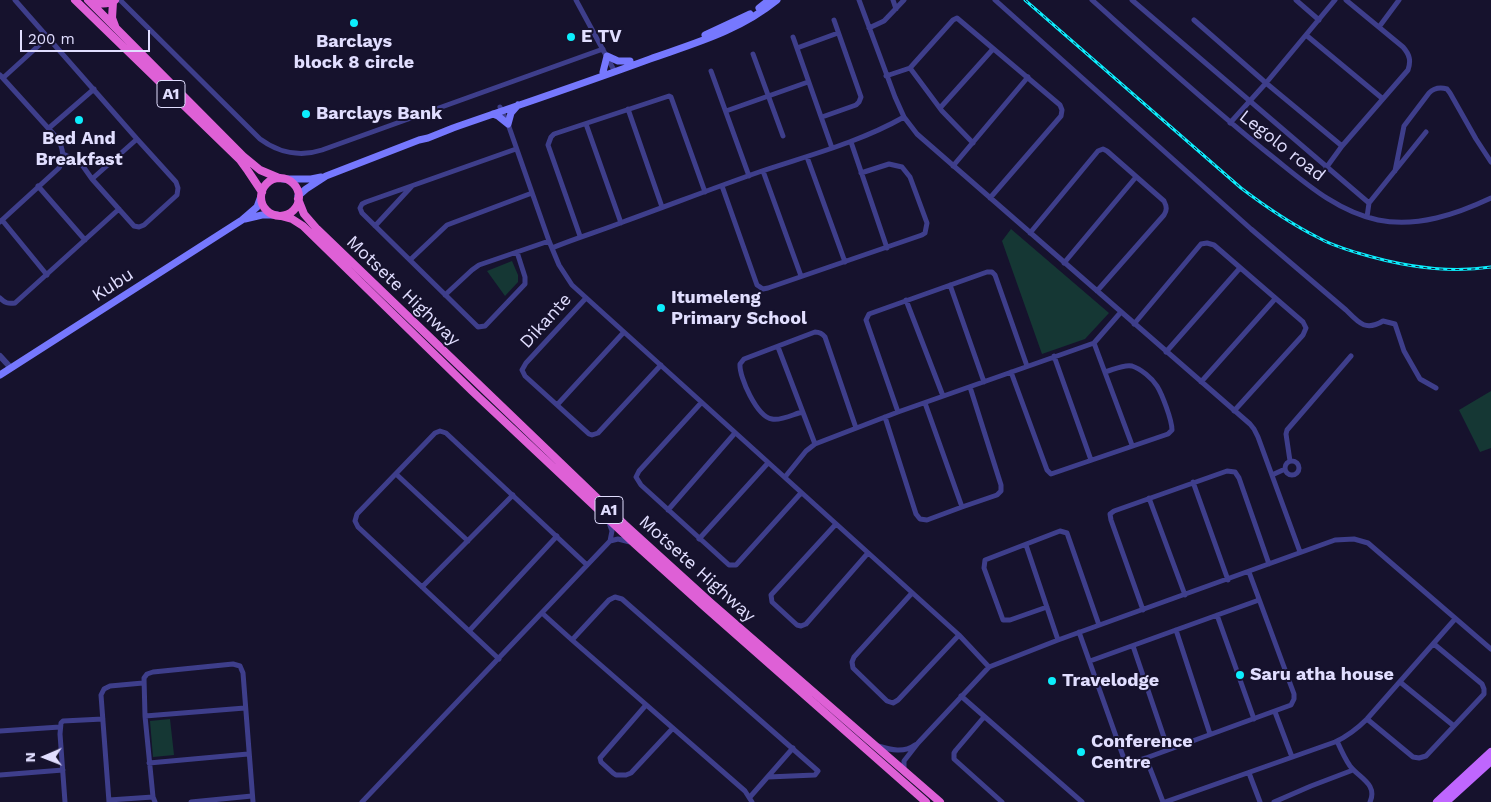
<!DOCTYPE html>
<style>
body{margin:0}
#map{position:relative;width:1491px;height:802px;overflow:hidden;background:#16122d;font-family:"Work Sans",sans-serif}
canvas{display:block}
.north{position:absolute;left:20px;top:732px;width:50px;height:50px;-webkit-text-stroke:4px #16122d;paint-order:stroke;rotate:269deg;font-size:14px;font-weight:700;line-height:20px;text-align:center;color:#e1deff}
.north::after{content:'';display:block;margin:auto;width:18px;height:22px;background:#e1deff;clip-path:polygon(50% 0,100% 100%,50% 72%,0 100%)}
.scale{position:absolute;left:20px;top:30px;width:130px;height:22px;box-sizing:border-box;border:2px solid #e1deff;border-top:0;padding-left:6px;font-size:15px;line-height:18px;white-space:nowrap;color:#e1deff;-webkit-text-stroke:4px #16122d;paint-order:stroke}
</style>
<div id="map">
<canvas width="1491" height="802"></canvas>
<div class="north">N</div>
<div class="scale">200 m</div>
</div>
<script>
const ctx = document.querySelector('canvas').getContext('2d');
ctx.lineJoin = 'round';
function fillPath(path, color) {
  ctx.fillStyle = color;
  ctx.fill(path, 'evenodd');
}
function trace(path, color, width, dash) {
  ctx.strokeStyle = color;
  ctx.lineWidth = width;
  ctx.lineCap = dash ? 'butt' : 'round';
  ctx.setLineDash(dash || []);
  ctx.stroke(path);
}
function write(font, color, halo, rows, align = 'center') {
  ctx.font = font + ' "Work Sans",sans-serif';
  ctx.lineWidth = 4;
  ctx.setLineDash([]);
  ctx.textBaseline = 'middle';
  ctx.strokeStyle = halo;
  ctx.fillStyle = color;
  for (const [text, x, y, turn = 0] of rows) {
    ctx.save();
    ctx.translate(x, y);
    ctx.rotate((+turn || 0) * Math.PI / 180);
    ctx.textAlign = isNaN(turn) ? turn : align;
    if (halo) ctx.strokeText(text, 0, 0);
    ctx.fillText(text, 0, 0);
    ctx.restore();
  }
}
fillPath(new Path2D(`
 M 1011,229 L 1109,313 L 1085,339 L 1042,354 L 1002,241 Z
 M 512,261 L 518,275 L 518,282 L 505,296 L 487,271 Z
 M 1491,391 L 1491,448 L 1480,452 L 1459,410 Z
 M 170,719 L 174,755 L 153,757 L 150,721 Z`), '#153734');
trace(new Path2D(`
 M 15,0 L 137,139 L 176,182 L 178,188 L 177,195 L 144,225 L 139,227 L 134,226 L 92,179 L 80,162 L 63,154
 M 120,0 L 260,139 C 279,153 301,157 322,150 L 603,49
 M 576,0 L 615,72
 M 859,0 L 895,97 L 904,117 L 917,134 L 1250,424 L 1254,429 L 1258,437 L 1300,552
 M 893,0 L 896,9
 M 995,0 L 1251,229 L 1346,310 C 1358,322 1365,332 1383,321 L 1395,324 L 1404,351 L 1420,379 L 1436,388
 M 1092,0 C 1150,52 1208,105 1269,154 C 1302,180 1335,211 1378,220 C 1417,228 1457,214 1491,198
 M 1132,0 L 1369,203
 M 1296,0 L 1319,20
 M 1194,20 L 1266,83 L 1342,146
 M 1379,27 L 1399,0
 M 869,28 L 884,21 L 904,0
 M 1306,35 L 1383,99
 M 793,37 L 832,148
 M 797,48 L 838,33
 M 753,54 L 783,136
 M 910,68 L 942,111 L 973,143
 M 711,71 L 749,176
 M 0,75 L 58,139 C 63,149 65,157 59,168 L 0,222
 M 886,76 L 910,68 L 953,20 L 957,18 L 1060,105 L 1062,110 L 1061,116 L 990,198
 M 3,78 L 48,37
 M 500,107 L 508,124 L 549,241 L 559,265 L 572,285 L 959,635 L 989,667
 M 940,108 L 993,49
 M 628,109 L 662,207
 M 726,111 L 808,82
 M 822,117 L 856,105 L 859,102 L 861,97 L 834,20
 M 1230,123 L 1266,83 L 1335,0
 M 586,124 L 621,223
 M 49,128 L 94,89
 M 851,142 L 887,248
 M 516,149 L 366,202 L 362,204 L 360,208 L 362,213 L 478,327 L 485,326 L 525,284 L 525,277 L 517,252
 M 807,157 L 845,262
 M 953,166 L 1028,77
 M 1326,168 L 1342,146 L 1408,70 C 1411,61 1410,55 1403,47 L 1346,0
 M 763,171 L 801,276
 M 1395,171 L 1404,126 L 1429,93 C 1434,88 1440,87 1447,89 L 1450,93 L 1476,139 L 1491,162
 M 92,179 L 137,139
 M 38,186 L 85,240
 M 722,186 L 757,285 L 763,289 L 768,288 L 922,235 L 925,233 L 927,223 L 910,177 L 902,167 L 889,164 L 861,173
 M 1367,217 L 1369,203 L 1426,132
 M 2,220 L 47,275
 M 375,226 L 412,186
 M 1030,233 L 1098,151 L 1103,149 L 1107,151 L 1164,201 C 1167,207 1167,210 1164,215 L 1097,291
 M 580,236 L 548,145 L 551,137 L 554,134 L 669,96 L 671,97 L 705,192
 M 552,248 C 576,238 600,231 623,222 C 670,205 716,187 762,171 C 810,155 860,142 904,117
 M 410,260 L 447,225 L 532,193
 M 1064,263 L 1136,177
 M 950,285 L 984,382
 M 445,295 L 472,270 L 479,265 L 549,241
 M 0,298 C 5,303 8,304 15,303 L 119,209
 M 586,298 L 526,363 L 522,370 L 525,376 L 589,434 L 592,435 L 598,433 L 661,365
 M 906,300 L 943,396
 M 1134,324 L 1201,244 L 1207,243 L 1214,245 L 1303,322 L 1306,328 L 1303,335 L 1234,411
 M 1094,343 L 1132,445
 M 778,347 L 815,444
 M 1166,352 L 1240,268
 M 1054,356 L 1091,460
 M 1011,372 L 1047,470 L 1051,474 L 1168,434 L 1172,430 C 1172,420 1162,394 1157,386 C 1152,378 1141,369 1132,366 C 1124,364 1113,370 1105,372
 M 1201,382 L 1275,299
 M 701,403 L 639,471 L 636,477 L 641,485 L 729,565 L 736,565 L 801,493
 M 925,403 L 962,507
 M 557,405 L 624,332
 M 802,412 C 794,414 781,421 772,419 C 757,417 739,377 740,364 L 744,359 L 815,332 C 819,332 822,333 825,337 L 856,428
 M 898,412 L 866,320 L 869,314 L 987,272 L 992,272 L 995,275 L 1027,366
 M 885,417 L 916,514 L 920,519 L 927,520 L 962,507 L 997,495 L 1001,491 L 1001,485 L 970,387
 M 1290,461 L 1286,434 L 1287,430 L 1351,356
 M1285 468a7 7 0 1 1 14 0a7 7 0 1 1-14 0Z
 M 396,474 L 468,541
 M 1272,475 L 1285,469
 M 785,477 L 806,451 L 815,444 L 898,412 L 1094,343 L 1121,312
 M 1193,482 L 1228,580
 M 1149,498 L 1185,595
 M 668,510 L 735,433
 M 608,520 L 612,531 L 610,541
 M 836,524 L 771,595 L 772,602 L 797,625 L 801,626 L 806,624 L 868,553
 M 699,539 L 768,463
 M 1026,545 L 1058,640
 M 422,587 L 513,495
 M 912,593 L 854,657 L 852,662 L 853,668 L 887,701 L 893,703 L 898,700 L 959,635
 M 1047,607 L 1010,620 L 1003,620 L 984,568 L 985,560 L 1060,531 L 1067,533 L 1099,625
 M 1143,610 L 1111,520 L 1110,514 L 1114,511 L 1227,471 L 1235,472 L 1239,478 L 1269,564
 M 542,613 L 572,640 L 745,791 L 752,802
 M 1217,615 L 1254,719
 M 1176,630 L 1210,734
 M 469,631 L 557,536
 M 1079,632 L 1123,756 C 1131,765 1136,761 1146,758 L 1291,705 L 1294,699 L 1294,694 L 1249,572
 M 572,640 L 609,600 L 615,597 L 622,599 L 818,771 L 815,775 L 768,777
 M 1133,646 L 1168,749
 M 499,659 L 358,527 L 355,521 L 357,514 L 435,433 L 440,431 L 446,433 L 587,565
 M 1090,661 L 1259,600
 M 1400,682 L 1454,726
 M 961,696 L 1082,802
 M 646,705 L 600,758 L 601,762 L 613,773 L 616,775 L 626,775 L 631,773 L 673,728
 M 1275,712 L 1292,757
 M 145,716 L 245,708
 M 984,717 L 956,750 L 954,753 L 954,759 L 1002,802
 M 1367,719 L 1413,757 L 1419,758 L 1426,756 L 1484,694 L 1484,689 L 1482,684 L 1434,644
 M 0,731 L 60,727
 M 1337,741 C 1341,750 1345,759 1350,766 C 1359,778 1378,784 1370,802
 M 878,746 C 891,750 904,753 915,745
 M 1146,758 L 1163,802
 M 149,763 L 248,754
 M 905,771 L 904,767 L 904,761 L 918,743 L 989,667 L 1058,640 L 1335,540 L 1354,539 L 1368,543 L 1491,649
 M 1249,773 L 1260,802
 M 0,775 L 63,770
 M 750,797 L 793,748
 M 109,800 L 153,797
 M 65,802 L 60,734 L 61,723 L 63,721 L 103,719
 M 109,802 L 101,695 L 104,689 L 110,686 L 143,683
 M 155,802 L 153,797 L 145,716 L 144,678 L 147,674 L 153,672 L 233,664 L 240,666 L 243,673 L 253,802
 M 191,802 L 252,796
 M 362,802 L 610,541 L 618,539 L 630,542
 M 1165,802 L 1335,742 C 1348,736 1357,729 1367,719 L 1455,619
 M 1274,802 L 1311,786 L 1353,770`), '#3e3e8b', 5);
trace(new Path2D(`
 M 0,356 L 11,368`), '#3e3e8b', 6);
trace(new Path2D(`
 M 759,8 L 769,0
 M 705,35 L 750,14
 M 603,72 L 607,56 L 618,61 L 630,61
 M 493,114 L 498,116 L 508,124 L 511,113 L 518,105
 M 283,179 L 311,179 L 321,177
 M 298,196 L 306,189 L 326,176 L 419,140 L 428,138 L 453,128 C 519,105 585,83 650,59 C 695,43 739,31 777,0
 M 245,219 L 262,215 L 277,215
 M 0,375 L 242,220 L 257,207 L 261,196`), '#7678fe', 7);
trace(new Path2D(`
 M 1437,802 L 1491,752
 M 1446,802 L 1491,761`), '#bf66fe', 8);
trace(new Path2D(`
 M 75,0 L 240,160 L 248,171 L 262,192
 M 88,0 L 243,156 L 260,170 L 279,178
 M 90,0 C 98,4 107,5 115,0
 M 113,2 L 112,18 L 115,26
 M261 197a19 19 0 1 1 38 0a19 19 0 1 1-38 0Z
 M 298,199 L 304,214 L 317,229 L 624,524 L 711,603 L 940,802
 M 281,216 L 292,219 L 303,226 L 472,391 L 635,544 L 706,608 L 926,802`), '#de60d6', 8);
const rail = new Path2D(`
 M 1025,0 L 1241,188 C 1266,207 1291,224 1319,238 C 1331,245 1345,249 1358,253 C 1401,266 1446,274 1491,267`);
trace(rail, '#0ceefd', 3);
trace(rail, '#16122d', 1, [4]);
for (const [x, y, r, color] of [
 [354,23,5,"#0ceefd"],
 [571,37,5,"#0ceefd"],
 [306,114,5,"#0ceefd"],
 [79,120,5,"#0ceefd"],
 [661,308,5,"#0ceefd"],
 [1240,675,5,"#0ceefd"],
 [1052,681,5,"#0ceefd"],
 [1081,752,5,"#0ceefd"]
]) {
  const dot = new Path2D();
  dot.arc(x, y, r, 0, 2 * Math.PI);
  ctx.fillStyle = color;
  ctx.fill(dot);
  trace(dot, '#16122d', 2);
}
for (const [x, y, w] of [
 [171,94,28],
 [609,510,28]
]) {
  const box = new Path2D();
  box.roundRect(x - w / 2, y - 13.5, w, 27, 4);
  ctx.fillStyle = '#16122d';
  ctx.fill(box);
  trace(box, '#e1deff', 1);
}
write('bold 16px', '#e1deff', null, [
 ["A1",171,94],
 ["A1",609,510]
]);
write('bold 18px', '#e1deff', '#16122d', [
 ["E TV",581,37],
 ["Barclays",354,42,"center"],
 ["block 8 circle",354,63,"center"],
 ["Barclays Bank",316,114],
 ["Bed And",79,139,"center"],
 ["Breakfast",79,160,"center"],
 ["Itumeleng",671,298],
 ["Primary School",671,319],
 ["Saru atha house",1250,675],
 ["Travelodge",1062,681],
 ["Conference",1091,742],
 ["Centre",1091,763]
], 'left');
write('18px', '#e1deff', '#16122d', [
 ["Legolo road",1282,146,38],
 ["Kubu",113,285,-33],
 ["Motsete Highway",403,291,44],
 ["Dikante",546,321,-48],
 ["Motsete Highway",697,569,42]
]);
</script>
